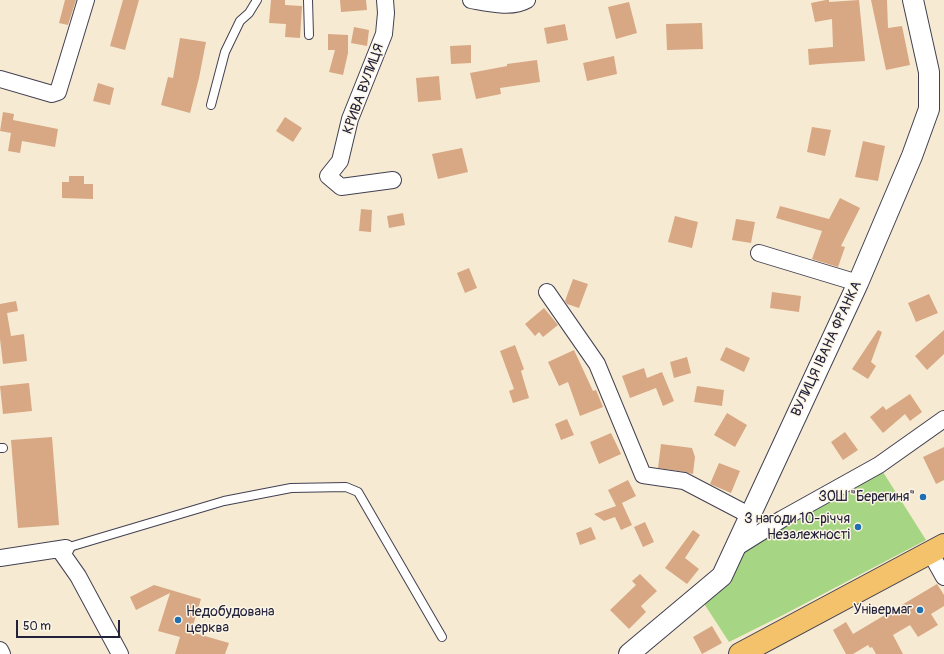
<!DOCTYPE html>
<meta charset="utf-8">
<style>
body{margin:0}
#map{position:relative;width:944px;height:654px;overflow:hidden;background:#f6ebd2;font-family:Pangolin,sans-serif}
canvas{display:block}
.scale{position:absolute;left:16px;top:620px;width:104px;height:18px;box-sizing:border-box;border:2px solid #22223b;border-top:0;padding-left:5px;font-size:12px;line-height:14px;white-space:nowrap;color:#22223b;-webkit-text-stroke:3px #fcf5e5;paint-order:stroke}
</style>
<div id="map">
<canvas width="944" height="654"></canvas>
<div class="scale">50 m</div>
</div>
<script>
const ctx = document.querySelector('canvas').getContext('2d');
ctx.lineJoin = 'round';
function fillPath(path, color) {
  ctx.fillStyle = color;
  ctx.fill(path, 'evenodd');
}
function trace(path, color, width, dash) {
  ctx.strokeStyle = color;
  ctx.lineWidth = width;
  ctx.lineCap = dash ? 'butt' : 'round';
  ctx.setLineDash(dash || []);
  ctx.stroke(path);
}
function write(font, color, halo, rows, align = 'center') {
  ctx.font = font + ' Pangolin,sans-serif';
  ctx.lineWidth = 3;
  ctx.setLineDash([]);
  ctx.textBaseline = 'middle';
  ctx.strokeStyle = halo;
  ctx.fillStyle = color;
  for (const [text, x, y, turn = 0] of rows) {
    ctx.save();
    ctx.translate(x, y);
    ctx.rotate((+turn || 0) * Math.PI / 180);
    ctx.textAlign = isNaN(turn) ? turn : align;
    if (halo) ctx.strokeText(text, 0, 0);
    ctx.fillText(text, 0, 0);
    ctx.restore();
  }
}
fillPath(new Path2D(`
 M 883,472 L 926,540 L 783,615 L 729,642 L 703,602 L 731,583 L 739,553 Z`), '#a6d684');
fillPath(new Path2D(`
 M 65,0 L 76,0 L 68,25 L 59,23 Z
 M 123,0 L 139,0 L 125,50 L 110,46 Z
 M 271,0 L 285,0 L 285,5 L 302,6 L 300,38 L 285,37 L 286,24 L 269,23 Z
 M 340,0 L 366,0 L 367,10 L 341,12 Z
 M 826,0 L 829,0 L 829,2 L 859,0 L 865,61 L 819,64 L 809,65 L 808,49 L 833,47 L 832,19 L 815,22 L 811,3 Z
 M 871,0 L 887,0 L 888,28 L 902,26 L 910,65 L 886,70 Z
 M 629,2 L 637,33 L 616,39 L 608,7 Z
 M 702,23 L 703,49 L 667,50 L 666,24 Z
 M 565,24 L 568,40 L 547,44 L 544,28 Z
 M 354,27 L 369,30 L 367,46 L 351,43 Z
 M 328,34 L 348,35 L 348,53 L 343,75 L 329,72 L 335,50 L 328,50 Z
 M 180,38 L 206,42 L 199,78 L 190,113 L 161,105 L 168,77 L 173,78 Z
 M 471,45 L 471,63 L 451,64 L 450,46 Z
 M 614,56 L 617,74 L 587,81 L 583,63 Z
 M 537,60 L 540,82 L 500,88 L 501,94 L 476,99 L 470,73 L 507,66 L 507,64 Z
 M 439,76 L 441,100 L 418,102 L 416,78 Z
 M 98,83 L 114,88 L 110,105 L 93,101 Z
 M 3,112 L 14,114 L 13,120 L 58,129 L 55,147 L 22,141 L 20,153 L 8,151 L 11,133 L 0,131 Z
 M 285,117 L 302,128 L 293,142 L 276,131 Z
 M 812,127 L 831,130 L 825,156 L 807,152 Z
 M 863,141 L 885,146 L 878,181 L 855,177 Z
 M 462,148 L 468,172 L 438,179 L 432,154 Z
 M 69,176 L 84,176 L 84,184 L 93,184 L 93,199 L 62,198 L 62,182 L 69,182 Z
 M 840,198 L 860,208 L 841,246 L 845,247 L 838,267 L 812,259 L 822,231 L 776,218 L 780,206 L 829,219 Z
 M 361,209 L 372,210 L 371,232 L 359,231 Z
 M 403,213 L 405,225 L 389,228 L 387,216 Z
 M 675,216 L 698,222 L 692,248 L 668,242 Z
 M 736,219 L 755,222 L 751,243 L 732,240 Z
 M 469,268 L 477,288 L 465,293 L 457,273 Z
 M 573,279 L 588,284 L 579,308 L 567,304 L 565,301 Z
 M 772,292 L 801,296 L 799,312 L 770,308 Z
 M 929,294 L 938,313 L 916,322 L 908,303 Z
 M 16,301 L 18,311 L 7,313 L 11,336 L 24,334 L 27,361 L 3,364 L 0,339 L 0,304 Z
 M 544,308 L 558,325 L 543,337 L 539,332 L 535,336 L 525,324 Z
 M 878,330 L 882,332 L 871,362 L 876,366 L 868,379 L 852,369 Z
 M 944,330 L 944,354 L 927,370 L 915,356 Z
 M 515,345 L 524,369 L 521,371 L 529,398 L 513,403 L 509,391 L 514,389 L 500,351 Z
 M 726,347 L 750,358 L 744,372 L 720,360 Z
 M 574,350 L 593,391 L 596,390 L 603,407 L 580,416 L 568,382 L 559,386 L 548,362 Z
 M 687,357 L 691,373 L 674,378 L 670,362 Z
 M 644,368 L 647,378 L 662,372 L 674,401 L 663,406 L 656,388 L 630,398 L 622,376 Z
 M 29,383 L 32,411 L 3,414 L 0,386 Z
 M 697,386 L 724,390 L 722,406 L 694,402 Z
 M 910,394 L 922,412 L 910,421 L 905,414 L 883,433 L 870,417 L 883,406 L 886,410 Z
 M 727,413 L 747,425 L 735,447 L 714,435 Z
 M 567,419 L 574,435 L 561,440 L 555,424 Z
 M 845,432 L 858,450 L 843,460 L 831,442 Z
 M 611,433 L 621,454 L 599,464 L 590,442 Z
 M 52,437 L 59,525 L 18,528 L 11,440 Z
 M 661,444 L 692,448 L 695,457 L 693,474 L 685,472 L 658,468 Z
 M 944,447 L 944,480 L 936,484 L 923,457 Z
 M 719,463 L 740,471 L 731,493 L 710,484 Z
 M 628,480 L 636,496 L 618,505 L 622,503 L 632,525 L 621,530 L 615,517 L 604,521 L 594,514 L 616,506 L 608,490 Z
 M 645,522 L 654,542 L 643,547 L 634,527 Z
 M 591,527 L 596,539 L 580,545 L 576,533 Z
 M 693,530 L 700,535 L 685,558 L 699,569 L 687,584 L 665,568 Z
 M 640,574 L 657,591 L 641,606 L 646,612 L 629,629 L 610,610 L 636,585 L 632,581 Z
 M 937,584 L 944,595 L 944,606 L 931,614 L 938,625 L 918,637 L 910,625 L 893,635 L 903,654 L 876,654 L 872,647 L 870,648 L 868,645 L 853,654 L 846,654 L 833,630 L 846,622 L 853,634 Z
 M 154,585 L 201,599 L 191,632 L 229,643 L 225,654 L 175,654 L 180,637 L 158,631 L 170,593 L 136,610 L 130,597 Z
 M 712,626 L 722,643 L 702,654 L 693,637 Z`), '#d8a784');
const service = new Path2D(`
 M 308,0 L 309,35
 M 211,105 L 225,52 L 240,21 L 249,13 L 257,0
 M 0,448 L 3,448
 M 66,548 L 224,501 L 291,488 L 346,487 L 358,492 L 442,637`);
const minor = new Path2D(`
 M 385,0 L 386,13 L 384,34 L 350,119 L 340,161 L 328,176 L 341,187 L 393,180
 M 471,0 C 488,3 512,9 527,0
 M 0,79 L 52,94 L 58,92 L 86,0
 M 759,253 L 858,283
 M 547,292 L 597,364 L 643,475 L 684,481 L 749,515
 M 59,549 L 78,576 L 120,654
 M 734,549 L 782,519 L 879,465 L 944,419
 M 930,552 L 944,577
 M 0,558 L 66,548
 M 0,650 L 2,654`);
const tertiary = new Path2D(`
 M 629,654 L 722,576 L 858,283 L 912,156 L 929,109 L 929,72 L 913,0`);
const primary = new Path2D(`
 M 740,654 L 944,545`);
trace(service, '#424052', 10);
trace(minor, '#424052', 18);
trace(tertiary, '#424052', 22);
trace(primary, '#424052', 24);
trace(service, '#fff', 8);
trace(minor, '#fff', 16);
trace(tertiary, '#fff', 20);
trace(primary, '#f4c26a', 22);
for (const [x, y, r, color] of [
 [923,497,4,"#1f6fb2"],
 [858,527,4,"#1f6fb2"],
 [920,610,4,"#1f6fb2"],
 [178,620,4,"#1f6fb2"]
]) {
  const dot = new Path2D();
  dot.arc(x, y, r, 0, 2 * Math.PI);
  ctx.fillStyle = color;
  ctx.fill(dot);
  trace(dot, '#fcf5e5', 1.5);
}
write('14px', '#22223b', '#fcf5e5', [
 ["КРИВА ВУЛИЦЯ",364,89,-70],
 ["ВУЛИЦЯ ІВАНА ФРАНКА",827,349,-65]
]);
write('14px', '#22223b', '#fcf5e5', [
 ["ЗОШ \"Берегиня\"",915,497],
 ["З нагоди 10-річчя",850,519],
 ["Незалежності",850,535],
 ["Універмаг",912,610],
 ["Недобудована",186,612,"left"],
 ["церква",186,628,"left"]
], 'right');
</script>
